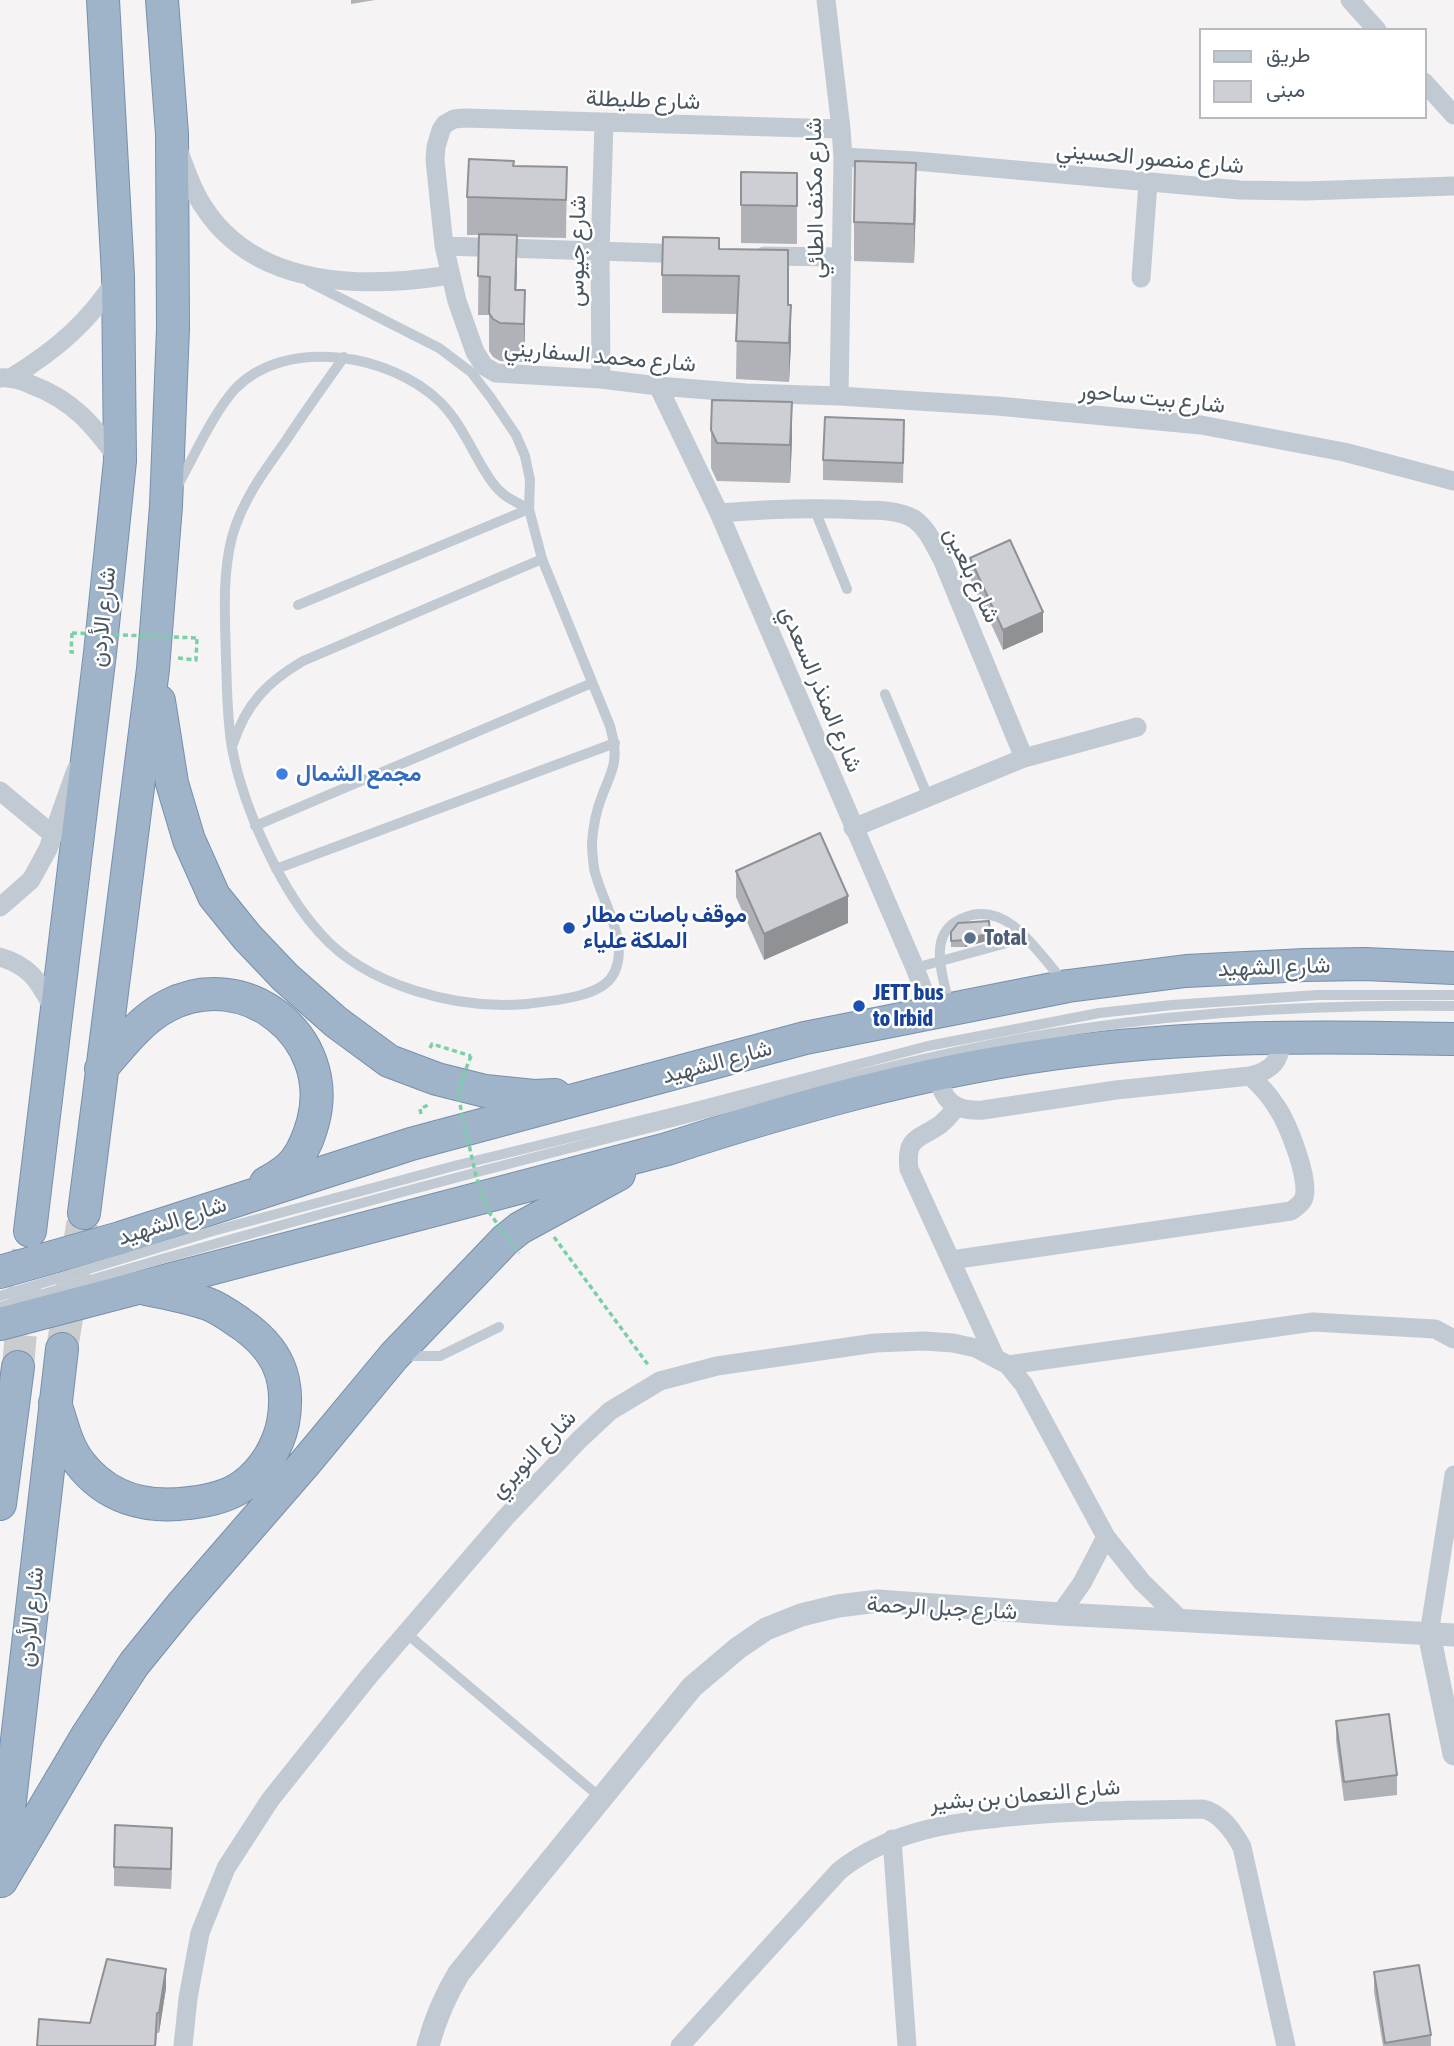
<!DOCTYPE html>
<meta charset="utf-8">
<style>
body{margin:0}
#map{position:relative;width:1454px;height:2046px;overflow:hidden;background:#f5f3f3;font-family:"Asap Condensed",Vazirmatn,sans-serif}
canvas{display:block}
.legend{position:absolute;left:1199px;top:28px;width:228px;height:91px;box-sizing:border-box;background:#fff;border:2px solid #b7bbc0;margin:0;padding:9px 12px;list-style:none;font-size:21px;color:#4a5661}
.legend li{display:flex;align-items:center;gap:14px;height:35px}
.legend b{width:35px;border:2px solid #b7bbc0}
</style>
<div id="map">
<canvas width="1454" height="2046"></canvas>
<ul class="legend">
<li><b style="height:9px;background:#c1cad2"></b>طريق</li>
<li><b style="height:19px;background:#cdcfd5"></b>مبنى</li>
</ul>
</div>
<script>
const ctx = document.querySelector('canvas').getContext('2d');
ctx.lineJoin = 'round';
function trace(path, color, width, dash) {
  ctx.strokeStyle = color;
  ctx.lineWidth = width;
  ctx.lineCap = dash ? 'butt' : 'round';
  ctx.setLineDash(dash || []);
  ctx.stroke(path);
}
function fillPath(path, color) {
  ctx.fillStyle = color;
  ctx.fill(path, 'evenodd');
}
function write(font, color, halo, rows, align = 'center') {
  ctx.font = font + ' "Asap Condensed",Vazirmatn,sans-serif';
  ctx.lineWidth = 5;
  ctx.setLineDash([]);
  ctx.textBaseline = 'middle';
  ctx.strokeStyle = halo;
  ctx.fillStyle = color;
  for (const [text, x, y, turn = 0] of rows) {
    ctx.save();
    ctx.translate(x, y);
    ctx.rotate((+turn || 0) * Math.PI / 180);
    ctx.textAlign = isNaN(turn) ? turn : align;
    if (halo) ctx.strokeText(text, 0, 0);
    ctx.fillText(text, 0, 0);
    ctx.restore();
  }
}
trace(new Path2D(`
 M 62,1349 L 84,1213
 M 18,1367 L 28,1250`), '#caccce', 32, [32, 16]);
const trunk = new Path2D(`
 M 159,701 L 172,783 L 189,840 L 214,896 L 247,937 L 285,977 L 336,1022 L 389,1061 L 437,1079 L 485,1091 L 534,1096 L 555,1095
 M 101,1069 C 121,1046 140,1020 167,1006 C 244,965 336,1036 313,1122 C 309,1136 305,1148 296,1160 C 289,1170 277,1177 266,1183
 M 84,1213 L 153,669 L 166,506 L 173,328 L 172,134 L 162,0
 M 30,1231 L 100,653 L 120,461 L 118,276 L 103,0
 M 0,1272 L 120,1238 L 411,1144 L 805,1038 L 1068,986 L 1186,971 L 1305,965 L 1365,964 L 1454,968
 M 0,1324 L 667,1149 C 793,1108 921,1072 1052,1054 C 1185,1035 1320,1036 1454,1039
 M 55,1403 C 62,1423 66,1445 79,1462 C 106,1498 146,1509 189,1503 C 208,1501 228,1497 244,1485 C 264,1470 278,1447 283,1423 C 291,1378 277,1348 240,1323 C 230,1316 219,1308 208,1304 C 188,1297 167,1293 146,1289
 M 0,1504 L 18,1367
 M 2,1870 L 62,1349
 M 1,1881 L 88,1734 L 134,1664 L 181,1606 L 306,1462 L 394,1356 L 505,1240 L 520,1228 L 619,1174`);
trace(trunk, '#7690ad', 34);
trace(new Path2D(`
 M 72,633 L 71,652 L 75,652
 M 178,658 L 196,660 L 197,638
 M 430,1048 L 432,1044 L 471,1056
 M 421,1114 L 420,1109 L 430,1104
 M 554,1237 L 649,1366`), '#7ad0a6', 3.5, [5, 3.5]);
trace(new Path2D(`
 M 309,282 L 439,348 L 471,372 L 491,398 L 516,435 L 525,456 L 530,480 L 529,509 L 542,559 L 610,726 C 613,738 616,749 614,762 C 612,774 606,785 602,796 C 596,811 593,828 592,843 C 592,851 593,860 594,868 C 600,900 634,946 611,978 C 596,998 549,1001 526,1004 C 458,1010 366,986 320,933 C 298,909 282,881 268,852 C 252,819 239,785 232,748 C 227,719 227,688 226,658 C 225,617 222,576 232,537 C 242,501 264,471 285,442 C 304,413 324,385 344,357
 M 178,485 C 194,456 214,412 235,389 C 286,336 390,354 439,401 C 457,418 468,442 480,463 C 486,473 492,485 502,493 C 510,500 520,504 529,509
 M 814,508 L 847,589
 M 298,605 L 529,509
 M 885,694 L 928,797
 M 233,744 C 246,704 267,682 303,661 L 542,559
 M 255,826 L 592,683
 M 276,869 L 615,743
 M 915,968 L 1025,938
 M 949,1005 C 942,970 924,927 972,915 C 986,912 1000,916 1012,925 C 1031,940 1047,962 1063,981
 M 0,1296 L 213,1231 L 454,1166 L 691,1108 L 928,1046 L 1099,1013 L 1172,1005 L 1317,995 L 1454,995
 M 0,1307 C 217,1241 437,1181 657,1126 C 783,1094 908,1059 1036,1036 C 1174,1012 1314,1004 1454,1006
 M 405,1356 L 440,1356 L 499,1327
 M 406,1633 L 601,1798`), '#c1cad2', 10);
trace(new Path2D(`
 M 826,0 L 841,129 L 843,157 L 839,396
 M 1350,0 L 1377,30
 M 1424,82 L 1454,115
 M 841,129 L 465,118 L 454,119 L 445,124 L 441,130 L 436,147 L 435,160 L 444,246 L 457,301 L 475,352 L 484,366 L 496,373 L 601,379 L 658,386 L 746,393 L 839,396 L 997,406 L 1201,425 L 1344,452 L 1454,481
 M 179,152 C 186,170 192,190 203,206 C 256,289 363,289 450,275
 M 843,157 L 915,161 L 1240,190 L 1305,191 L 1454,186
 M 444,246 L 688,254
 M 764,256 L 842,257
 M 1141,278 L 1148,183
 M 12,377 C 56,350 89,322 117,278
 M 0,378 C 12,377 21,380 32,385 C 73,400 94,426 119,460
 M 601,379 L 600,252 L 604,123
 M 658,386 L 719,513 L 915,968 L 932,1013
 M 719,513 C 767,509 813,507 861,510 C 877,510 899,510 914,519 C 928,529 934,545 942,559 L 1024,758
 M 0,791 L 52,834
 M 853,828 L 1024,758 L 1137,727
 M 0,907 L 31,880 L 48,849 L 76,770
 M 0,957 C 34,967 40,985 56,1013
 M 938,1075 C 942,1102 956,1112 983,1110 L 1116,1090 L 1250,1076 C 1274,1070 1279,1061 1283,1038
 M 956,1107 C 952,1113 947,1119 941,1124 C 919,1140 905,1136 909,1169 L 995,1357
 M 951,1260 L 1291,1211 C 1295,1208 1300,1205 1303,1200 C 1312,1182 1287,1122 1276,1106 C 1269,1095 1260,1085 1250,1076
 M 1008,1365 L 1313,1322 L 1435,1329 L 1454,1339
 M 1060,1614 L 1082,1583 L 1106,1537
 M 1429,1634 L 1454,1475
 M 892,1839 L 907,2046
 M 183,2046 L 188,1998 L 200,1933 L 226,1868 L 270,1800 L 369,1676 L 505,1518 L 579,1440 L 610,1411 L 660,1381 L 717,1366 L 875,1343 L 924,1341 L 953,1343 L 976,1348 L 1008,1365 L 1024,1385 L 1106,1537 L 1142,1582 L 1181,1620
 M 680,2046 L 839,1871 C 894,1827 963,1821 1031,1815 C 1088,1810 1145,1810 1203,1809 C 1221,1813 1233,1831 1242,1847 L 1286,2046`), '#c1cad2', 19);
trace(new Path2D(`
 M 1429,1634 L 1454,1754
 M 428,2046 C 435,2019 445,1996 459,1973 L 692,1687 L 738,1648 L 766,1629 L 801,1615 L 838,1606 L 878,1601 L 1060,1614 L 1454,1635`), '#c1cad2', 23);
trace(trunk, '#9fb4c9', 32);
trace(new Path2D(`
 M 72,633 L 197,638
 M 471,1056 L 462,1079 L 459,1100 L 476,1176 L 488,1211 L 519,1253`), '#7ad0a6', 3.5, [5, 3.5]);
fillPath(new Path2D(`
 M 351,0 L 375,0 L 351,4 Z
 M 514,166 L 567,167 L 566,238 L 517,237 L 516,290 L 525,328 L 524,362 L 500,361 L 493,357 L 489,351 L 489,315 L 478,315 L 479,235 L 467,235 L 467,197 Z
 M 741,172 L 797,173 L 797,244 L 741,243 Z
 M 916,201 L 914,263 L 854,261 L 854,222 Z
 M 719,249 L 788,305 L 791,343 L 789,382 L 736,379 L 737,314 L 662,313 L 662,275 Z
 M 711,430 L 792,441 L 790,483 L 717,481 L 711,468 Z
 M 904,440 L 903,483 L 823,480 L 823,460 Z
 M 970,558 L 1043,632 L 1003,650 L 970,578 Z
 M 736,871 L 848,923 L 764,960 L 736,897 Z
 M 951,932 L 990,940 L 965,947 L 951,947 Z
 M 1336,1721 L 1397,1775 L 1397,1795 L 1344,1801 L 1336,1741 Z
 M 172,1848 L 171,1889 L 114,1886 L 114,1867 Z
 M 1374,1972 L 1431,2035 L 1431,2046 L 1383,2046 L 1374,1992 Z
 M 166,1988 L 159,2033 L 157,2033 L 156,2046 L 37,2046 Z`), '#b0b2b7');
fillPath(new Path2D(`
 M 916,163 L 916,201 L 914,263 L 914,224 Z
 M 517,235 L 517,273 L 515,328 L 515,290 Z
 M 525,290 L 525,328 L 524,362 L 524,324 Z
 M 791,305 L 791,343 L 789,382 L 789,343 Z
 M 792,402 L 792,441 L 790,483 L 790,445 Z
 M 1043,612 L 1043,632 L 1003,650 L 1003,630 Z
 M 848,896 L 848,923 L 764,960 L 764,934 Z
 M 990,933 L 990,940 L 965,947 L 965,940 Z
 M 172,1828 L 172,1848 L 171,1889 L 171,1869 Z
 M 166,1969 L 166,1988 L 159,2033 L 159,2013 Z
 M 157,2013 L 156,2046 L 155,2046 Z`), '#909195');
const building = new Path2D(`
 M 469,159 L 514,161 L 513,166 L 567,167 L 566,200 L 467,197 Z
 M 855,161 L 916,163 L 914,224 L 854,222 Z
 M 741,172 L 797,173 L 797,206 L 741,205 Z
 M 479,234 L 517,235 L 515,290 L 525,290 L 524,324 L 500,323 L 493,319 L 489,313 L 490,277 L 478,276 Z
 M 663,237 L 719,238 L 719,249 L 788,250 L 788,305 L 791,305 L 789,343 L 736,341 L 739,276 L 662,275 Z
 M 712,400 L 792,402 L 790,445 L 717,443 L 711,430 Z
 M 825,417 L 904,420 L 903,463 L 823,460 Z
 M 1010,540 L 1043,612 L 1003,630 L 970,558 Z
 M 820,833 L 848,896 L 764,934 L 736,871 Z
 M 989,921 L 990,933 L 965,940 L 951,941 L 951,932 L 958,923 Z
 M 1389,1714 L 1397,1775 L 1344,1782 L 1336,1721 Z
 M 115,1825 L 172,1828 L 171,1869 L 114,1867 Z
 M 107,1959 L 166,1969 L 159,2013 L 157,2013 L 155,2046 L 37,2046 L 39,2019 L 90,2023 Z
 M 1419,1965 L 1431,2035 L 1385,2043 L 1374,1972 Z`);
fillPath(building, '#cdcfd5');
trace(building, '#909195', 2);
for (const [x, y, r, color] of [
 [282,774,7,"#3f7fe0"],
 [569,928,7,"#1a4fb4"],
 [970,938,7,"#5c6f8a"],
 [859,1006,7,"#1a4fb4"]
]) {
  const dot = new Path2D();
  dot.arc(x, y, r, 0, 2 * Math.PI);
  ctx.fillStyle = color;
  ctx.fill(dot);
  trace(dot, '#fff', 2.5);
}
write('23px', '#4a5661', '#fff', [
 ["شارع طليطلة",643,100,2],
 ["شارع منصور الحسيني",1150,158,5],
 ["شارع مكنف الطائي",815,198,-91],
 ["شارع جيوس",577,251,-89],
 ["شارع محمد السفاريني",600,356,5],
 ["شارع بيت ساحور",1152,398,6],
 ["شارع بلعين",972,575,65],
 ["شارع الأردن",103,617,-84],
 ["شارع المنذر السعدي",821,689,67],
 ["شارع الشهيد",1274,967,-2],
 ["شارع الشهيد",717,1062,-15],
 ["شارع الشهيد",172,1221,-18],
 ["شارع النويري",533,1454,-46],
 ["شارع جبل الرحمة",942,1608,3],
 ["شارع الأردن",31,1617,-84],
 ["شارع النعمان بن بشير",1025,1795,-5]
]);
write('bold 23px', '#366cbe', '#fff', [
 ["مجمع الشمال",296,774]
], 'left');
write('bold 23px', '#164399', '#fff', [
 ["موقف باصات مطار",583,915],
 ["الملكة علياء",583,941],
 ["JETT bus",873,993],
 ["to Irbid",873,1019]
], 'left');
write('bold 23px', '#4e5e75', '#fff', [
 ["Total",984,938]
], 'left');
</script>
